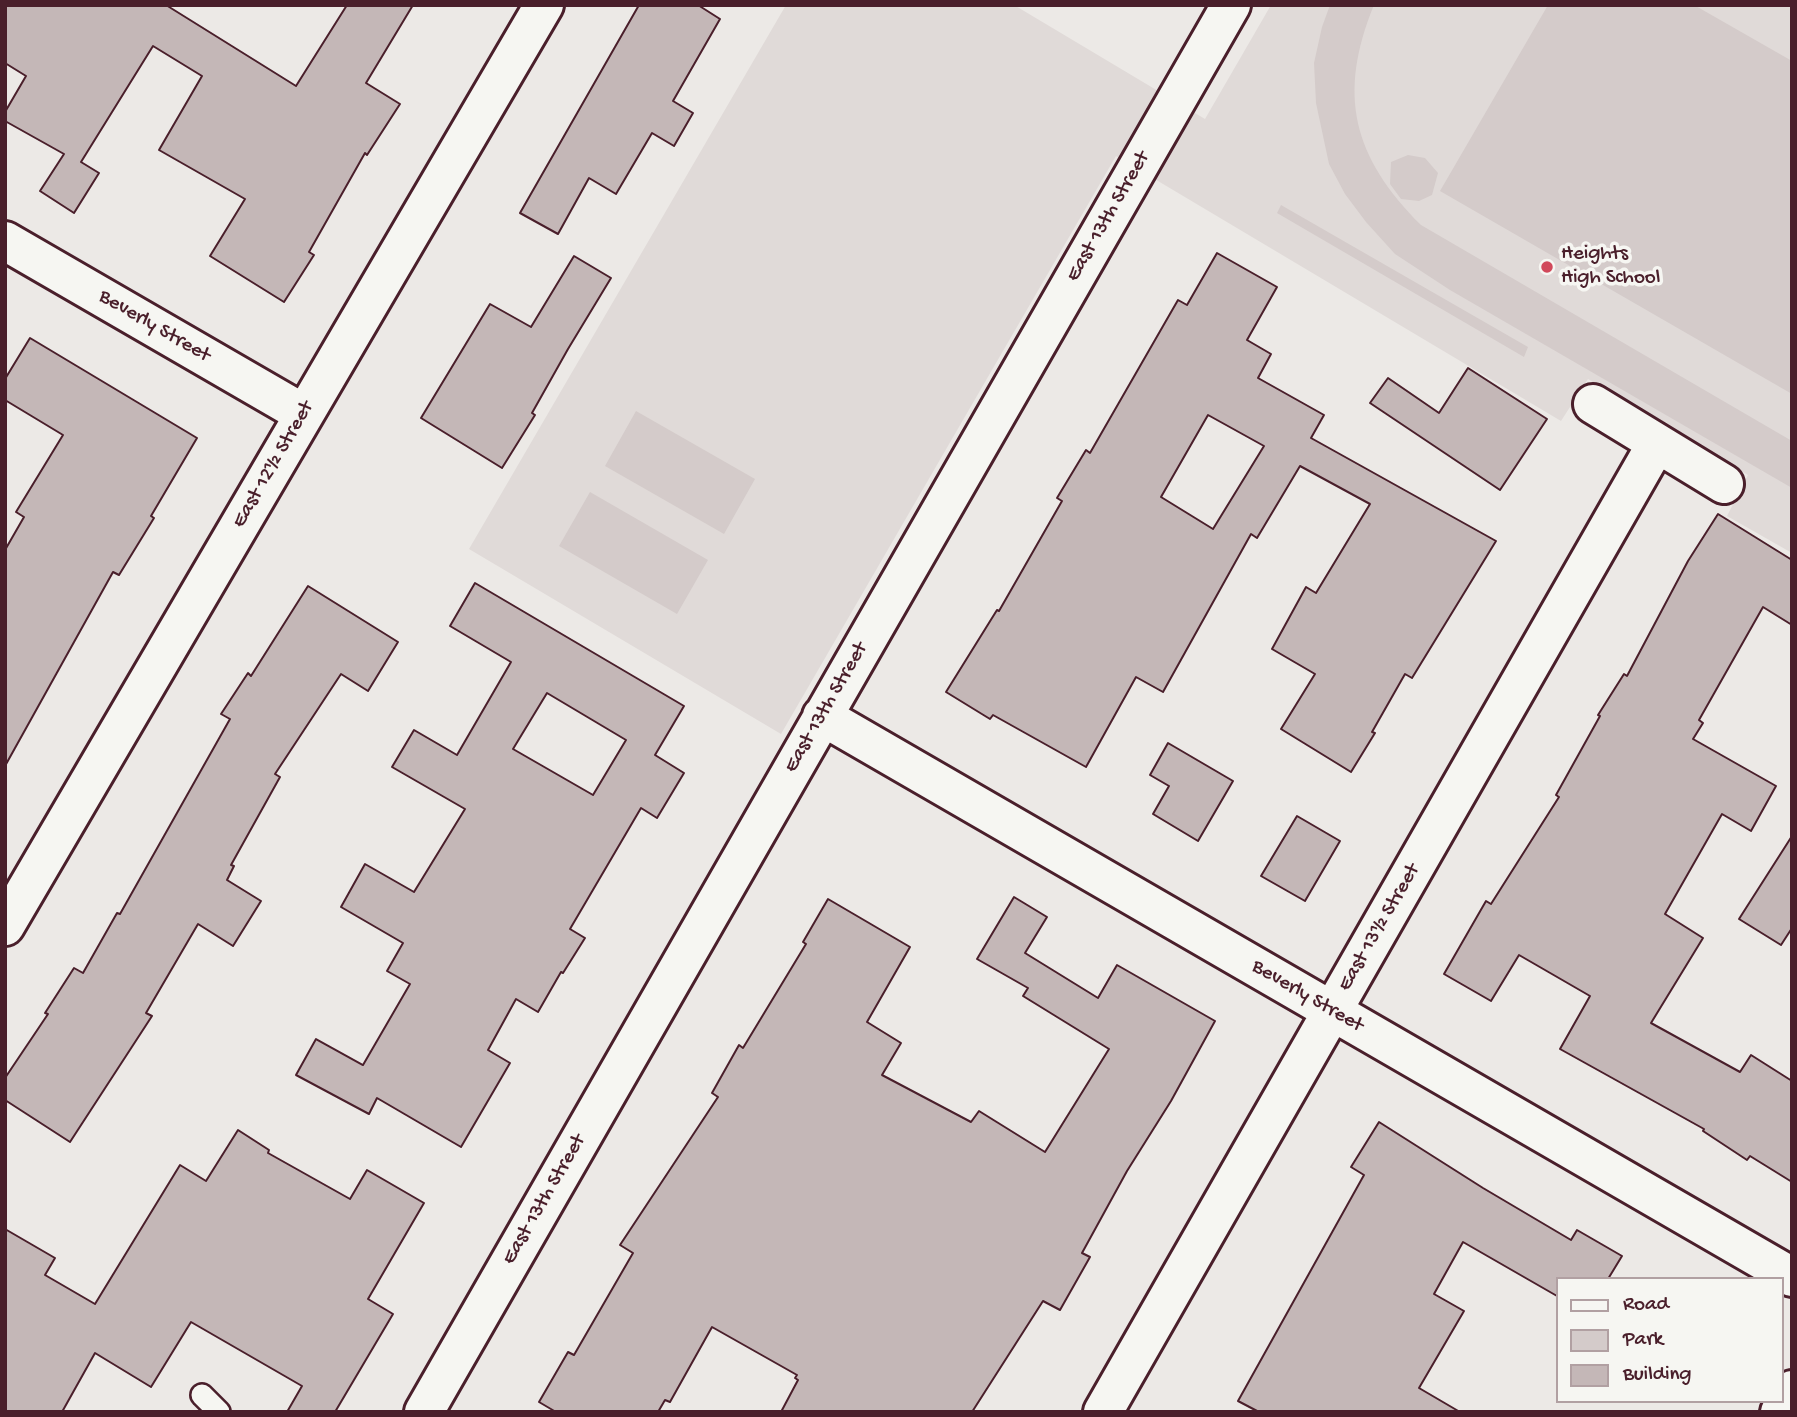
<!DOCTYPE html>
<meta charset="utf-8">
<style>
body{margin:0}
#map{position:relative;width:1797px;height:1417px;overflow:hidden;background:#ece9e6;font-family:"Gochi Hand",sans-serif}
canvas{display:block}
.frame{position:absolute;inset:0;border:7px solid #4a1f2b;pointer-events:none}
.legend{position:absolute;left:1556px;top:1277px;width:228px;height:126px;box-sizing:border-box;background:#f6f6f2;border:2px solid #b1a0a2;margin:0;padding:9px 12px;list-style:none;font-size:21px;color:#4a1f2b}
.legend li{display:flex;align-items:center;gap:14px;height:35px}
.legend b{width:35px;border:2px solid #b1a0a2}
</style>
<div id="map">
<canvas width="1797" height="1417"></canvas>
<div class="frame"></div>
<ul class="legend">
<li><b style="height:9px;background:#f6f6f2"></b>Road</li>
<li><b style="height:19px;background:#d4cbca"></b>Park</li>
<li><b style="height:19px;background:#c4b7b7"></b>Building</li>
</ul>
</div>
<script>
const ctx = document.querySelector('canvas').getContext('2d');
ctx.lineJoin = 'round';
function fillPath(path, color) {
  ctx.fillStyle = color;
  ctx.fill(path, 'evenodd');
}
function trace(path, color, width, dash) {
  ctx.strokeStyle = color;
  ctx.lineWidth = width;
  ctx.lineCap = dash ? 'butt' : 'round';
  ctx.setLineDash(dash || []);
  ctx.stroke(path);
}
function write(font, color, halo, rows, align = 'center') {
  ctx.font = font + ' "Gochi Hand",sans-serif';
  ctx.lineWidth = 7;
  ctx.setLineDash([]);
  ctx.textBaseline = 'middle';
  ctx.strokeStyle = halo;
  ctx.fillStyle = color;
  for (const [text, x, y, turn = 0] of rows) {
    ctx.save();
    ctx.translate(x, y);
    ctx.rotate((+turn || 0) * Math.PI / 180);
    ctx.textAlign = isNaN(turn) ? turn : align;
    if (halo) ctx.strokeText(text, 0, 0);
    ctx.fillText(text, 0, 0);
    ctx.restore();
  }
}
fillPath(new Path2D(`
 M 786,5 L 1014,5 L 1205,119 L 1271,5 L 1792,5 L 1792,553 L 1727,516 L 1748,475 L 1588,379 L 1561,421 L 1116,156 L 781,734 L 469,549 Z`), '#e0dad8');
fillPath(new Path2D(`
 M 1330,5 L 1374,5 C 1337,95 1353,157 1421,225 L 1792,441 L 1792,488 L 1450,290 L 1395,254 L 1366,222 L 1345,194 L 1329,164 L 1316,103 L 1314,63 L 1322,27 Z
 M 1548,5 L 1694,5 L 1792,61 L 1792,394 L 1440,191 Z
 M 1408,155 L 1425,158 L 1438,173 L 1432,195 L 1419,201 L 1401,199 L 1390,184 L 1391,162 Z
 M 1281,205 L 1528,347 L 1524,357 L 1277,213 Z
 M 636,411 L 755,479 L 724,534 L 605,466 Z
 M 590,492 L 708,560 L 677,614 L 559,546 Z`), '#d4cbca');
const building = new Path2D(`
 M 5,5 L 166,5 L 296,86 L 347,5 L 413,5 L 366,83 L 400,104 L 367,155 L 365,153 L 309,252 L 314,255 L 284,302 L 210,256 L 245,199 L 159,150 L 202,76 L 153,46 L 81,162 L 99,173 L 74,213 L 40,191 L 64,154 L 5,121 L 5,112 L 26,76 L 5,63 Z
 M 639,5 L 698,5 L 720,19 L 673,101 L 693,113 L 674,146 L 652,133 L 616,194 L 589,178 L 558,234 L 520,213 Z
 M 1217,253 L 1277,287 L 1247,340 L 1271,354 L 1258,378 L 1324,415 L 1311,438 L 1496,541 L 1412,678 L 1405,674 L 1372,732 L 1375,733 L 1351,772 L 1281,729 L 1315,674 L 1272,649 L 1306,587 L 1316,593 L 1370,504 L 1300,466 L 1257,538 L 1251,534 L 1163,692 L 1136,677 L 1086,767 L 993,715 L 990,719 L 946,692 L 997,610 L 999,611 L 1062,501 L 1057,498 L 1086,450 L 1090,453 L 1178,300 L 1187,305 ZM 1208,415 L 1264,446 L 1213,529 L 1161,497 Z
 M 574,256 L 611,278 L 568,349 L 532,413 L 535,415 L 502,468 L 421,418 L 490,304 L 531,327 Z
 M 30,338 L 197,438 L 151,516 L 154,518 L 119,575 L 113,572 L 5,766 L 5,550 L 24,517 L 16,512 L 63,435 L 5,400 L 5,379 Z
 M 1468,368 L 1547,419 L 1500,490 L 1370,403 L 1388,378 L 1439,413 Z
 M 1718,514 L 1792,560 L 1792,625 L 1763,607 L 1699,720 L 1703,723 L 1693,739 L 1776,786 L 1751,831 L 1722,814 L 1665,914 L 1703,938 L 1651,1023 L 1740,1072 L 1751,1055 L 1792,1081 L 1792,1182 L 1750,1156 L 1747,1160 L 1703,1131 L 1704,1129 L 1560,1049 L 1590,996 L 1519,955 L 1491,1001 L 1444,974 L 1486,901 L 1491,904 L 1559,797 L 1556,795 L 1600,716 L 1598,715 L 1624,674 L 1627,676 L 1688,561 Z
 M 475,583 L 684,706 L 655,755 L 684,773 L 657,818 L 641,808 L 570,929 L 585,938 L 563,973 L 561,972 L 538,1012 L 516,999 L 488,1050 L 510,1063 L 461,1147 L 377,1098 L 369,1114 L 296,1075 L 316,1039 L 363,1065 L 410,984 L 387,971 L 403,943 L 341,907 L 365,864 L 414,892 L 465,809 L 392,767 L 414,730 L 457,755 L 511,662 L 450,626 ZM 547,693 L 626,740 L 593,795 L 513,749 Z
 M 308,586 L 398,642 L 368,691 L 341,674 L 275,774 L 280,777 L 231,865 L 234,866 L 227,880 L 261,901 L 233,946 L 198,924 L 146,1013 L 152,1016 L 70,1142 L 5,1100 L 5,1078 L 48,1014 L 45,1013 L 74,968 L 83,973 L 117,913 L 120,914 L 230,719 L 221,714 L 248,673 L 251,676 Z
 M 1168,743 L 1233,781 L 1198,841 L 1153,814 L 1169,786 L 1150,775 Z
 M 1297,816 L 1340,841 L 1305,901 L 1261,876 Z
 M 1792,836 L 1792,928 L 1781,945 L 1739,919 Z
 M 1014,897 L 1047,917 L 1025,953 L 1098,998 L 1117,965 L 1215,1021 L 1171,1101 L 1127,1171 L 1082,1253 L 1090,1257 L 1060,1310 L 1043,1301 L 972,1412 L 781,1412 L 798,1380 L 795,1378 L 797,1375 L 712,1327 L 670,1402 L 665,1400 L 658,1412 L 556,1412 L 539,1402 L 568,1352 L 574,1355 L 633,1253 L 620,1245 L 718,1097 L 712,1093 L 739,1045 L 743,1048 L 806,944 L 803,942 L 828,899 L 910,947 L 867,1022 L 901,1043 L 882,1075 L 971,1122 L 979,1111 L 1045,1152 L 1109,1049 L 1023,996 L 1028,988 L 977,959 Z
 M 1379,1122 L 1483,1188 L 1571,1240 L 1577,1230 L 1622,1256 L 1608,1279 L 1557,1279 L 1557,1296 L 1463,1242 L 1434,1294 L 1464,1311 L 1419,1388 L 1460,1412 L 1259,1412 L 1238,1401 L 1364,1175 L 1351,1167 Z
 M 238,1130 L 269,1150 L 268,1153 L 350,1199 L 367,1170 L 424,1203 L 368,1299 L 393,1314 L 335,1412 L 287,1412 L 302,1386 L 191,1322 L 151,1387 L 95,1353 L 62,1412 L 5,1412 L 5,1229 L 55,1258 L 45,1275 L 95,1304 L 180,1165 L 206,1181 Z`);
fillPath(building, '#c4b7b7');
trace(building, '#4a1f2b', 2);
const lane = new Path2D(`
 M 202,1395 L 219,1412`);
const street = new Path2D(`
 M 5,241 L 304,414
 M 1593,404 L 1724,484
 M 822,716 L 1792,1277
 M 5,926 L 544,5
 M 424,1412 L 1231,5
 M 1103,1412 L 1657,443`);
const secondary = new Path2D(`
 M 1780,1412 L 1792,1390`);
trace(lane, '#4a1f2b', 26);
trace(street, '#4a1f2b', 44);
trace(secondary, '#4a1f2b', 44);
trace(lane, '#f6f6f2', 21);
trace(street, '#f6f6f2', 38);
trace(secondary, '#f6f6f2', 38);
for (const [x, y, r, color] of [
 [1547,267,7,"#d1495b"]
]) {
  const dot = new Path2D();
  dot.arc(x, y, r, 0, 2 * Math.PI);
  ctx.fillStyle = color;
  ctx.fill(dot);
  trace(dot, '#f6f6f2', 2.5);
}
write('21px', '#4a1f2b', '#f6f6f2', [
 ["East 13th Street",1109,217,-60],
 ["Beverly Street",154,327,30],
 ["East 12½ Street",274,465,-60],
 ["East 13th Street",827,708,-60],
 ["East 13½ Street",1380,928,-60],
 ["Beverly Street",1307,997,30],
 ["East 13th Street",545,1200,-60]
]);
write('21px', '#4a1f2b', '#f6f6f2', [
 ["Heights",1561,255],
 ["High School",1561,279]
], 'left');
</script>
